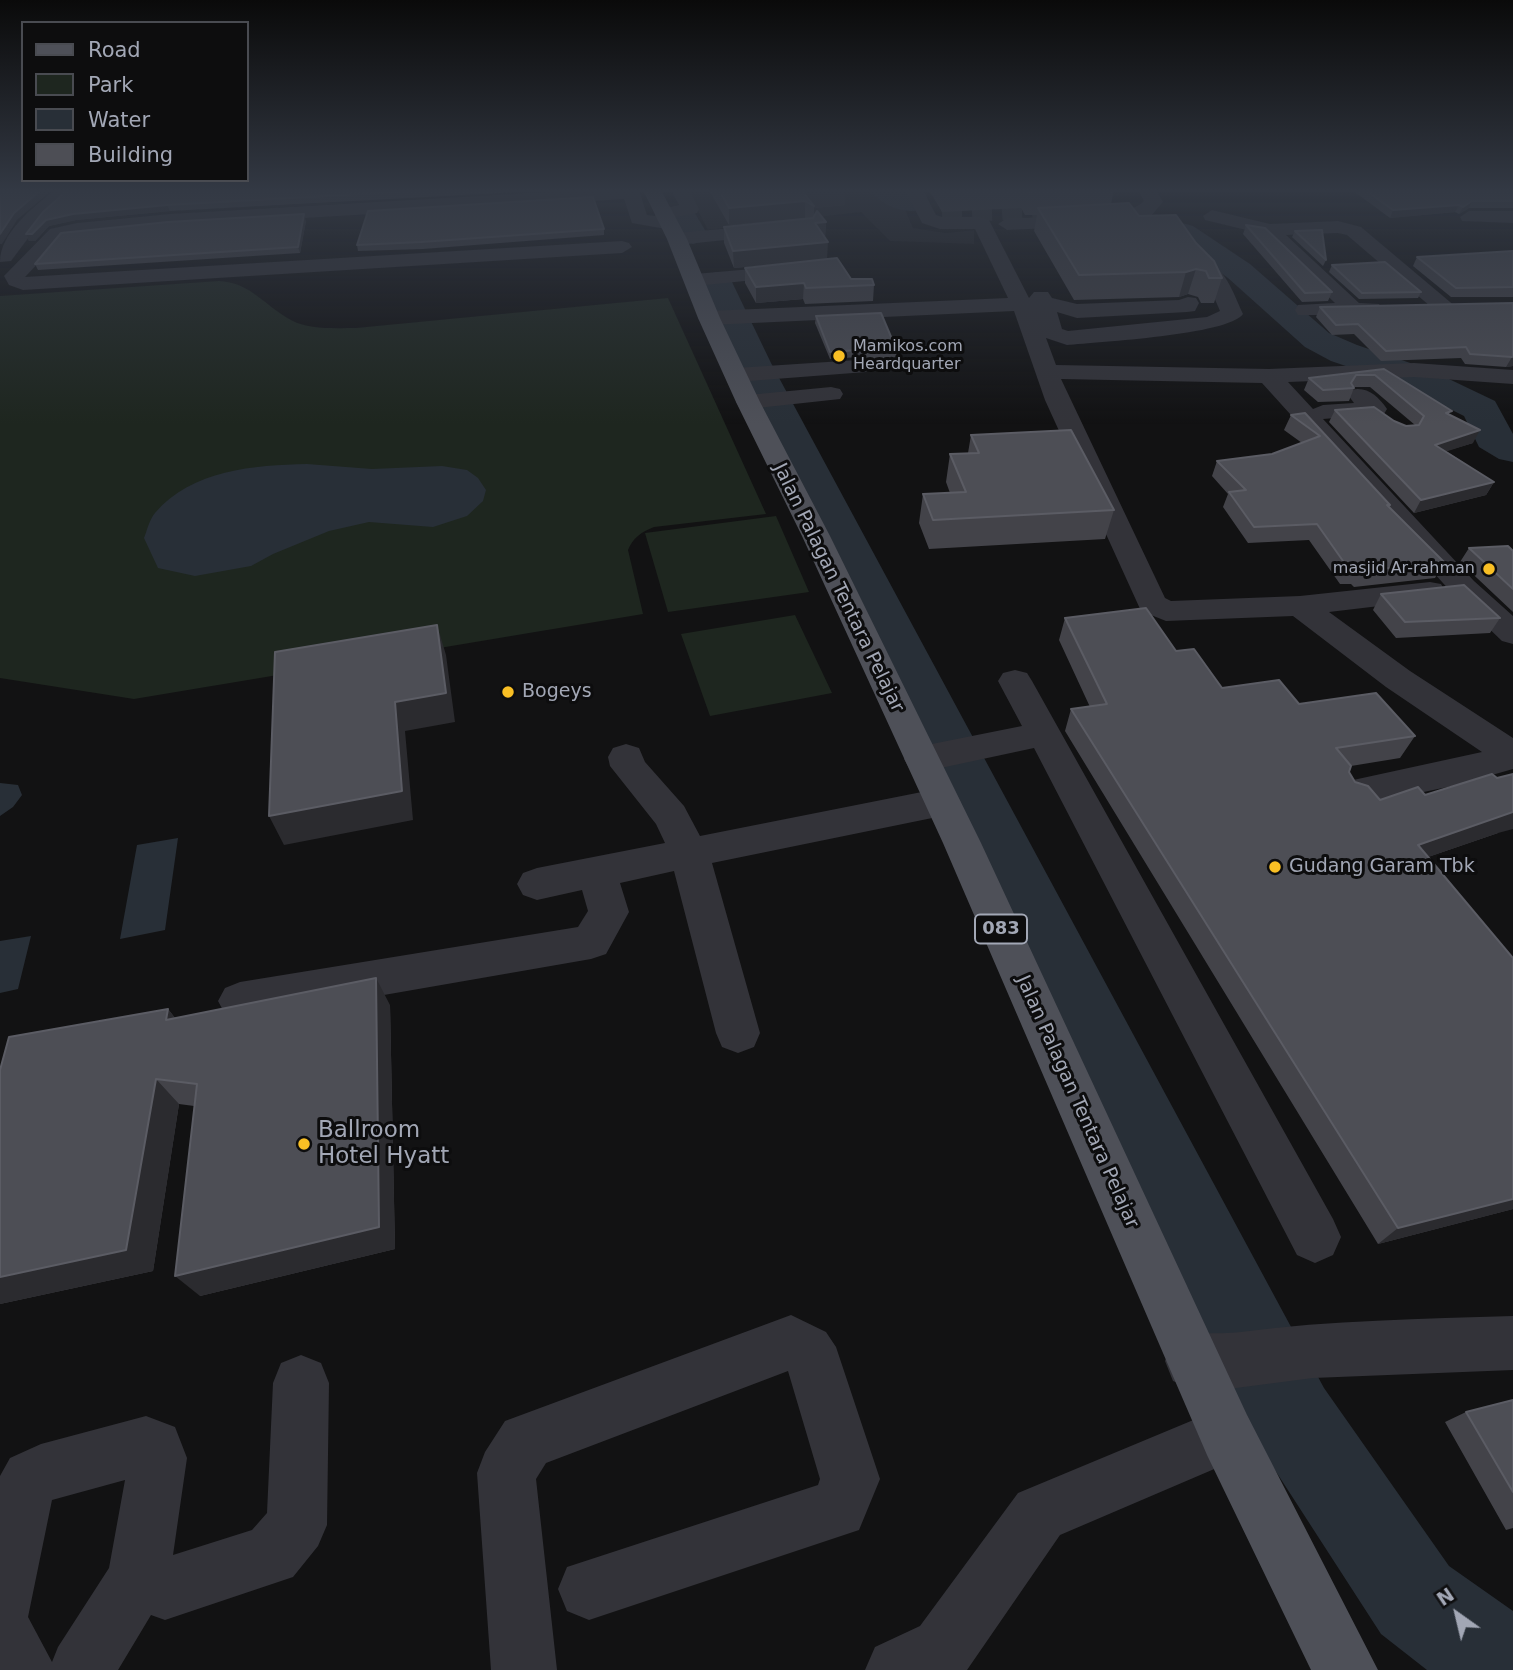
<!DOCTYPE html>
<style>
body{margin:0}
#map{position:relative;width:1513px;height:1670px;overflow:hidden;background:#121213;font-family:"DejaVu Sans",sans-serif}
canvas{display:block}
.legend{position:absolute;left:21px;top:21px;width:228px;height:161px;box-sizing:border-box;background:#0d0d0e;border:2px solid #494b51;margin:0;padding:9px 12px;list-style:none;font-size:21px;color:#a2a7b5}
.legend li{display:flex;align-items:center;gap:14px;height:35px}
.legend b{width:35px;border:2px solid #494b51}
.north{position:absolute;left:1422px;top:1579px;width:70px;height:70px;-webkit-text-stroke:5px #0d0d0e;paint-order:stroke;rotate:326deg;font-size:19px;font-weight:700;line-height:28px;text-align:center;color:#a2a7b5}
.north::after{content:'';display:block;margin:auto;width:24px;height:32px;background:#a2a7b5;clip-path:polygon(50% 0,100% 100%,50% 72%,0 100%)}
</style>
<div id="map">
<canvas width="1513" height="1670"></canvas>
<ul class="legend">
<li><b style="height:9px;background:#4e5058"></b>Road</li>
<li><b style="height:19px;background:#1e261f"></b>Park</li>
<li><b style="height:19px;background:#282f37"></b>Water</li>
<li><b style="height:19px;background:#4d4e55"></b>Building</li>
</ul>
<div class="north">N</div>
</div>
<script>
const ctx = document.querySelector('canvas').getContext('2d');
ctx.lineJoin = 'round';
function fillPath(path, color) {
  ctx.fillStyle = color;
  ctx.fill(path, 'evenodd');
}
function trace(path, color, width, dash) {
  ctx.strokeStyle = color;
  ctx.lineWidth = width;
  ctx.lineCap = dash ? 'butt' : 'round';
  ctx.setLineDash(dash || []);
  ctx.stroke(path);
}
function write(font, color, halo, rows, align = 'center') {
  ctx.font = font + ' "DejaVu Sans",sans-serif';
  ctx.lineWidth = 6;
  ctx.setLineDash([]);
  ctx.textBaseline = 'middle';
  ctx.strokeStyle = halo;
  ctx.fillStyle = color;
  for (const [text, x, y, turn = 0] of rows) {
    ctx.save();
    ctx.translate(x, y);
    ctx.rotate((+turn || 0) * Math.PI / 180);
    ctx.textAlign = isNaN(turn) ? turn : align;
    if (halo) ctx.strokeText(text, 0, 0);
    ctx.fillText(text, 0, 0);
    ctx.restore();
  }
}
fillPath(new Path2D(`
 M 687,190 L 866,190 L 904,207 L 913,228 L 946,233 L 974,230 L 974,244 L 890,241 L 861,212 L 708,230 Z`), '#1e1e20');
fillPath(new Path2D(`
 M 219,281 C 250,282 265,306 291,320 C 309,330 336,328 356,328 L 668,298 L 766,514 L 654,527 C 641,532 633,538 628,550 L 643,614 L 134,699 L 0,678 L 0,296 Z
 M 776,516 L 809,592 L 668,612 L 645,533 Z
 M 795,615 L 832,693 L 710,716 L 681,634 Z`), '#1e261f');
fillPath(new Path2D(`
 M 307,464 L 372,469 L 442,466 L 467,470 L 478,478 L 486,490 L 483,501 L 467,516 L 433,527 L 369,522 L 329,531 L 273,554 L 251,566 L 195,576 L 158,568 L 144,538 C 147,531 149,520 155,513 C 192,470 254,465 307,464 Z
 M 0,783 L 18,785 L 22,795 L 13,807 L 0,816 Z
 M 178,838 L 165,930 L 120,939 L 137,845 Z
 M 31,936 L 18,989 L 0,993 L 0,941 Z`), '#282f37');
fillPath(new Path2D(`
 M 870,190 C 889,190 911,186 923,204 L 919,210 C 903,214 879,204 870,190 Z
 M 683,207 L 693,210 L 708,235 L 704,241 L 693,244 L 682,241 L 669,216 L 673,210 Z
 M 1175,221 L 1193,226 L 1250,264 L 1329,333 L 1357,345 L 1428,369 L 1495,401 L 1513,434 L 1513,462 L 1499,459 L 1479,447 L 1464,416 L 1402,385 L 1331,361 L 1305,347 L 1228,278 L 1173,238 L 1165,236 L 1160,230 L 1165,224 Z
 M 716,272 L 727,275 L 732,282 L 771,363 L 1324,1388 L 1449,1566 L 1513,1611 L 1513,1670 L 1427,1670 L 1381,1634 L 1262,1450 L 735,363 L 700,282 L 705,275 Z`), '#282f37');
trace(new Path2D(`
 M 942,213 L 1073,207`), '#2f3033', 20, [20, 10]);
fillPath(new Path2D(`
 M 55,190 L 76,190 L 44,217 L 11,261 L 0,262 C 0,233 33,207 55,190 Z
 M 584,190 L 639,190 L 647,215 L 655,216 L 656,210 L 679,205 L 671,190 L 689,190 L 699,209 L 697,213 L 670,218 L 675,223 L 666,229 L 632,223 L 624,199 L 170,226 L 77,235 L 63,237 L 25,277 L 622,241 L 629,243 L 632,247 L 622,253 L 23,290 L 9,285 L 4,276 L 50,229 L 77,223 L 170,214 Z
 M 905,190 L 923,190 L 936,215 L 942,217 L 980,217 L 989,220 L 1029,298 L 1034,292 L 1048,292 L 1052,298 L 1077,304 L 1179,300 L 1188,297 L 1196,298 L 1199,303 L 1195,311 L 1187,312 L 1077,318 L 1057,312 L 1062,329 L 1068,331 L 1207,317 L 1220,311 L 1208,283 L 1191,266 L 1194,262 C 1222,255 1234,295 1243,314 C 1228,335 1098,342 1067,345 L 1046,338 L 1056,365 L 1269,369 L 1414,363 L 1513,370 L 1513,384 L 1414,377 L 1288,382 L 1313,409 L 1323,405 L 1354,403 L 1348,395 L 1351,390 C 1367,386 1378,396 1387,409 L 1384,414 L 1323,419 L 1474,581 L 1513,616 L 1513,644 L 1502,641 L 1452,593 L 1262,383 L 1061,379 L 1165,598 L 1171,601 L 1300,596 L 1430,582 L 1441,584 L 1445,591 L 1441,598 L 1430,600 L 1329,612 L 1410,671 L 1513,738 L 1513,769 L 1457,785 L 1357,806 L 1344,802 L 1338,792 L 1344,782 L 1482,752 L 1386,687 L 1293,616 L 1166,621 L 1141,611 L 1045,400 L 1014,311 L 709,325 L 701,323 L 698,318 L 701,313 L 709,311 L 1008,298 L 975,229 L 940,229 L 922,223 Z
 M 1138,190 L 1156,190 L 1163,202 L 1151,216 L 1120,225 L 1007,230 L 998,224 L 1007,218 C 1038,217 1125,221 1144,201 Z
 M 1212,210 L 1270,224 L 1338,221 L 1361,227 L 1456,307 L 1453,312 L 1437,312 L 1347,235 L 1338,233 L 1286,235 L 1359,303 L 1379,304 L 1382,309 L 1379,314 L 1371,315 L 1298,315 L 1295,310 L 1298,305 L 1335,303 L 1263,234 L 1205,220 L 1203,216 Z
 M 1469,211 L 1513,211 L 1513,223 L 1462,221 L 1460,217 Z
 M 776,224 L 786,230 L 783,234 L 677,245 L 667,239 L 677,233 Z
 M 797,265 L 804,267 L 807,271 L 804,275 L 695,286 L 688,284 L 685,280 L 688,276 L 695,274 Z
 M 858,360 L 866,362 L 870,367 L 866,372 L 736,382 L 728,380 L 724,375 L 728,370 L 736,368 Z
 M 831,387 L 840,389 L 843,394 L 840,399 L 748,409 L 739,407 L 736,402 L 739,397 L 748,395 Z
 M 1015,670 L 1027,673 L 1032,681 L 1333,1219 L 1341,1237 L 1333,1255 L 1315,1263 L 1297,1255 L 1034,748 L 922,772 L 909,768 L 904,759 L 909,750 L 922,746 L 1022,726 L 998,681 L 1003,673 Z
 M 626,744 L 639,748 L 645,762 L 684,806 L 700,836 L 942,788 L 955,792 L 961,802 L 955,812 L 942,816 L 712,863 L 760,1033 L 754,1047 L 738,1053 L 722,1047 L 716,1033 L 674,871 L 620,883 L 629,912 L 606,954 L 591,959 L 240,1020 L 225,1014 L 218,1001 L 225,988 L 240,982 L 578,927 L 588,911 L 582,890 L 537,900 L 523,895 L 517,884 L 523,873 L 537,868 L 665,843 L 656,824 L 610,766 L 608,757 L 613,748 Z
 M 791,1315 L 826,1332 L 836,1347 L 880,1479 L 859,1530 L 589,1620 L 567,1611 L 558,1589 L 567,1567 L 818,1485 L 820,1479 L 788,1371 L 546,1463 L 536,1479 L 557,1670 L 491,1670 L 477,1473 L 485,1452 L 505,1421 Z
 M 1513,1316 L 1513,1370 L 1313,1378 L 1236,1388 L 1193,1389 L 1173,1381 L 1165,1361 L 1173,1341 C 1201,1330 1214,1335 1241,1332 C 1332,1320 1422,1319 1513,1316 Z
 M 301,1355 L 321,1363 L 329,1383 L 327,1525 L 318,1546 L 293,1577 L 165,1620 L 151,1615 L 118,1670 L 0,1670 L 0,1476 L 10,1458 L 41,1444 L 146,1416 L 175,1427 L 187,1458 L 173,1555 L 252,1530 L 267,1513 L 273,1383 L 281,1363 ZM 125,1480 L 109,1568 L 58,1647 L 52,1662 L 28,1617 L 52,1500 Z
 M 1227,1406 L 1247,1415 L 1256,1435 L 1247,1455 L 1060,1535 L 967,1670 L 865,1670 L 875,1647 L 920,1626 L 1018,1493 Z`), '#333339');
fillPath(new Path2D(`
 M 643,190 L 661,190 L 687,239 L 720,318 L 760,402 L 830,536 L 981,843 L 1247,1415 L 1378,1670 L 1311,1670 L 1207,1455 L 943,843 L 802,536 L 736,402 L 698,318 L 667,239 Z`), '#4e5058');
fillPath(new Path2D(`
 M 68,190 L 554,190 L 170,211 L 76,220 L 49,226 L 35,241 L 29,241 L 26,234 Z
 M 709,190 L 845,190 L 845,205 L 814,208 L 814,216 L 826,222 L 825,238 L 827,259 L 734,268 L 724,243 L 724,227 L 803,219 L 729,225 Z
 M 929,190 L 1114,190 L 1111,204 L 1139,216 L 1222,278 L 1214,303 L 1201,303 L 1198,297 L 1188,294 L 1179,297 L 1074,300 L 1034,231 L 1037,215 L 1025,215 L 1021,208 L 942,212 Z
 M 1352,190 L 1513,190 L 1513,208 L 1469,208 L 1459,214 L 1455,212 L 1390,218 Z
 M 306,221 L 300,253 L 38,270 L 35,264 Z
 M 1246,225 L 1332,292 L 1328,301 L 1302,302 L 1243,234 Z
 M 604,229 L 604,235 L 423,249 L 358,251 L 357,245 Z
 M 1295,231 L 1326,260 L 1323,266 L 1292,237 Z
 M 1513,251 L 1513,297 L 1451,297 L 1413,266 L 1417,257 Z
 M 1332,265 L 1421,292 L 1418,298 L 1359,299 L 1329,272 Z
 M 745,268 L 851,279 L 874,285 L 873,301 L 805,304 L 803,299 L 756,303 L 745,283 Z
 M 1513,303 L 1513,366 L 1506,367 L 1465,364 L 1461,358 L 1381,361 L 1354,334 L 1332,335 L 1316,317 L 1320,307 Z
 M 816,316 L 897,351 L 896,358 L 868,360 L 858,357 L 830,359 L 815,323 Z
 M 1384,369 L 1450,415 L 1473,443 L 1446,451 L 1494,482 L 1486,495 L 1414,513 L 1329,422 L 1335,410 L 1394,421 L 1406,426 L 1415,425 L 1370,387 L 1354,387 L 1354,388 L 1349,401 L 1318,402 L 1304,390 L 1309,378 Z
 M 1305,413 L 1390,505 L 1389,508 L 1444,562 L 1435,578 L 1354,587 L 1351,584 L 1340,584 L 1309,540 L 1248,543 L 1223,507 L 1228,494 L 1212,476 L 1217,461 L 1272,454 L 1302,443 L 1284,430 L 1291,415 Z
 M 971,435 L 1114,510 L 1105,539 L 929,549 L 919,523 L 923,494 L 950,493 L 946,482 L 950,454 L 968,453 Z
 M 1469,548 L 1513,551 L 1513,612 L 1460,562 Z
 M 1381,594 L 1500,618 L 1490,633 L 1396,638 L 1373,610 Z
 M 1065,618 L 1176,651 L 1222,688 L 1299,704 L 1415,736 L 1400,758 L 1351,766 L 1349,772 L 1355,782 L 1380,800 L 1425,795 L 1498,833 L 1428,857 L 1513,1209 L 1378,1244 L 1065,731 L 1071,709 L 1090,707 L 1059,640 Z
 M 390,1005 L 395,1249 L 200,1296 L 194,1106 L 179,1104 L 153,1271 L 0,1304 L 0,1070 L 168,1009 L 175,1018 Z
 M 1513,1400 L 1513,1528 L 1506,1530 L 1445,1422 L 1466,1412 Z`), '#434349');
fillPath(new Path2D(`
 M 41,190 L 52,190 L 17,220 L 2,244 L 0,244 L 0,234 L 14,213 Z
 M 813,190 L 845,190 L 845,205 L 814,208 L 814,206 L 805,201 L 805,218 L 729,225 L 729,208 L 802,191 Z
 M 1472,201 L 1469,208 L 1459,214 L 1463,207 Z
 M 167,205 L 170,211 L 76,220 L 49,226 L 35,241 L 29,241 L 26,234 L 46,220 L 73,214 Z
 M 1459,205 L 1455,212 L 1390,218 L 1393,210 Z
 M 304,214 L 306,221 L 300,253 L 298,247 Z
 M 826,222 L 825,238 L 815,223 Z
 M 828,242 L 827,259 L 734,268 L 733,251 Z
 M 1196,269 L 1188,294 L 1179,297 L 1186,272 Z
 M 804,283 L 803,299 L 756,303 L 756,287 Z
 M 1513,356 L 1513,366 L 1506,367 L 1512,357 Z
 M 1480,430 L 1473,443 L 1429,457 L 1435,445 Z
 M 1494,482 L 1486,495 L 1414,513 L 1421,500 Z
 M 437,625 L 446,655 L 455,722 L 405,731 L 413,820 L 284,845 L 269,816 L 395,702 Z
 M 1513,812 L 1513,829 L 1498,833 L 1402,866 L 1418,845 Z
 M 376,978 L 390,1005 L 395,1249 L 200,1296 L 175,1276 Z
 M 168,1009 L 189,1036 L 166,1020 Z
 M 156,1079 L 179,1104 L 153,1271 L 0,1304 L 0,1277 Z
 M 1513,1199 L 1513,1209 L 1378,1244 L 1398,1228 Z`), '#2b2b2f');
const building = new Path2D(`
 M 0,190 L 41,190 L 14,213 L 0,234 Z
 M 68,190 L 432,190 L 167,205 L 73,214 L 46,220 L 32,234 L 26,234 L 43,212 Z
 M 719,190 L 813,190 L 802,191 L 814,206 L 805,201 L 729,208 Z
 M 1028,190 L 1066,190 L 1029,192 Z
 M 1365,190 L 1513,190 L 1513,201 L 1472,201 L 1463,207 L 1459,205 L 1393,210 Z
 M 593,197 L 604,229 L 421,242 L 357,245 L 368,211 Z
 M 1129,203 L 1139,216 L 1176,215 L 1196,243 L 1214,261 L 1222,278 L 1209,278 L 1206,271 L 1196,269 L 1186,272 L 1079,275 L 1038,208 Z
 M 817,211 L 826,222 L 815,223 L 828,242 L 733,251 L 724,227 L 813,218 Z
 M 304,214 L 298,247 L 35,264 L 61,233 L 168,222 Z
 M 1246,225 L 1265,228 L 1332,292 L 1305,293 Z
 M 1322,230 L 1326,260 L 1295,231 Z
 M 1513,251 L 1513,287 L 1456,288 L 1417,257 Z
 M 837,258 L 851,279 L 872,279 L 874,285 L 806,288 L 804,283 L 756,287 L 745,268 Z
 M 1385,262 L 1421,292 L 1362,293 L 1332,265 Z
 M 1513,303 L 1513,356 L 1512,357 L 1470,354 L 1466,347 L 1386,351 L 1358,324 L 1336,325 L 1320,307 Z
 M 881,313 L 897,351 L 868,353 L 858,350 L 830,352 L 816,316 Z
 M 1384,369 L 1452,411 L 1446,413 L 1480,430 L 1435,445 L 1494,482 L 1421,500 L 1335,410 L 1374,407 L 1394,421 L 1406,426 L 1419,425 L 1424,416 L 1375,375 L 1356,375 L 1351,383 L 1354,388 L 1323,390 L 1309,378 Z
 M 1305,413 L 1390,505 L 1387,505 L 1444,562 L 1362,571 L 1359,568 L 1348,568 L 1317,524 L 1254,527 L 1229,492 L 1246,490 L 1217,461 L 1272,454 L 1320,436 L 1291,415 Z
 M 1071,430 L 1114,510 L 933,520 L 923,494 L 966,492 L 950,454 L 979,453 L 971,435 Z
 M 1508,546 L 1513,551 L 1513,589 L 1469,548 Z
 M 1464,585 L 1500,618 L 1405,622 L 1381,594 Z
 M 1146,608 L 1176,651 L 1194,649 L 1222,688 L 1279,680 L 1299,704 L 1376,693 L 1415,736 L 1336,748 L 1351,766 L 1349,772 L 1355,782 L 1368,786 L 1380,800 L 1418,787 L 1425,795 L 1492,774 L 1497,778 L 1513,774 L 1513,812 L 1418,845 L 1513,958 L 1513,1199 L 1398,1228 L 1071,709 L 1107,704 L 1065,618 Z
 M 437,625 L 446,693 L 395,702 L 402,791 L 269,816 L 275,652 Z
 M 376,978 L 379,1227 L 175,1276 L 197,1084 L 156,1079 L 126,1250 L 0,1277 L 0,1070 L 9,1037 L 168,1009 L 166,1020 Z
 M 1513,1400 L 1513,1492 L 1466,1412 Z`);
fillPath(building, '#4d4e55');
trace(building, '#5b5c64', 2);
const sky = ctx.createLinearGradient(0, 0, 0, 424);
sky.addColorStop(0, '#0a0a0a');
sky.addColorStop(0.45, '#333944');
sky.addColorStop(1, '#33394400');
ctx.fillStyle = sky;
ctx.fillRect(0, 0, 1513, 424);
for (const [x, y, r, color] of [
 [839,356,7,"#f9bf24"],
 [1489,569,7,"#f9bf24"],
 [508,692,7,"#f9bf24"],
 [1275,867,7,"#f9bf24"],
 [304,1144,7,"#f9bf24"]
]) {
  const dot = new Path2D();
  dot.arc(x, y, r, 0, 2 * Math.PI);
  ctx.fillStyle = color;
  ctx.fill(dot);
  trace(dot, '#0d0d0e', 2.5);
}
write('16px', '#a2a7b5', '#0d0d0e', [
 ["Mamikos.com",853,347],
 ["Heardquarter",853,365],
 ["masjid Ar-rahman",1475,569,"right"]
], 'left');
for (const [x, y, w] of [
 [1001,929,52]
]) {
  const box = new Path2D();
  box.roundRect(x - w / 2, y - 14.5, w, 29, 5);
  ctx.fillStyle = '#0d0d0e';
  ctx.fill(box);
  trace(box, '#a2a7b5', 2);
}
write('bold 18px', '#a2a7b5', null, [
 ["083",1001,929]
]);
write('19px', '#a2a7b5', '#0d0d0e', [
 ["Jalan Palagan Tentara Pelajar",838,588,64],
 ["Jalan Palagan Tentara Pelajar",1077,1102,66]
]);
write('19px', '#a2a7b5', '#0d0d0e', [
 ["Bogeys",522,692],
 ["Gudang Garam Tbk",1289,867]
], 'left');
write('23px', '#a2a7b5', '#0d0d0e', [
 ["Ballroom",318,1131],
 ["Hotel Hyatt",318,1157]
], 'left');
</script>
